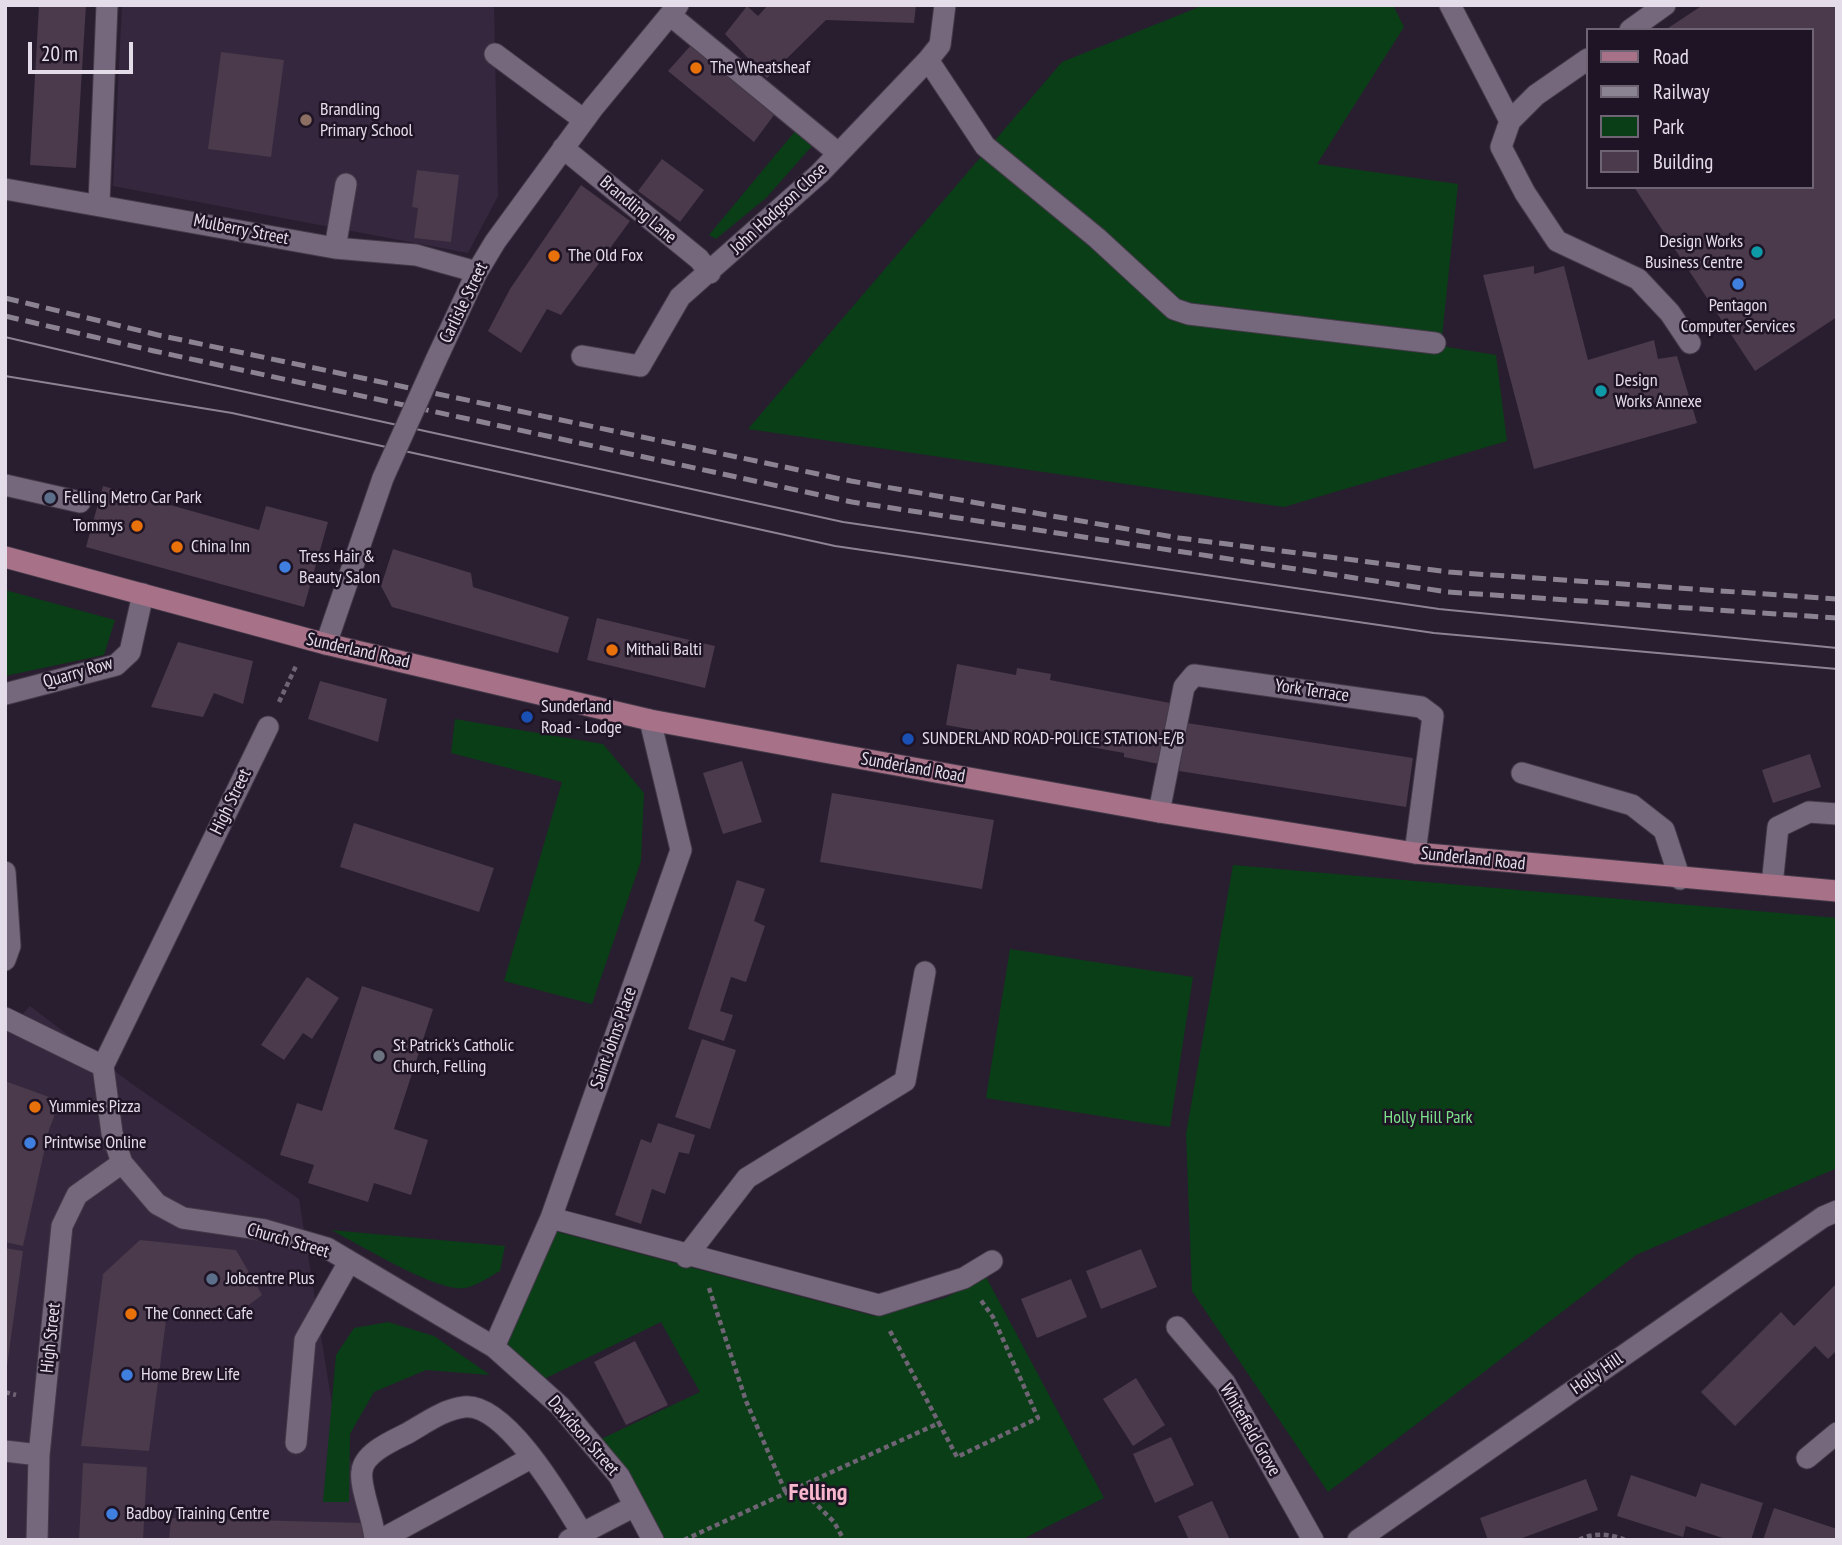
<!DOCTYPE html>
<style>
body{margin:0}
#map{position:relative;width:1842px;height:1545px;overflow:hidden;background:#291e30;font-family:"PT Sans Narrow",sans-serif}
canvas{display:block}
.frame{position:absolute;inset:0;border:7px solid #e4dde9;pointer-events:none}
.legend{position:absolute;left:1586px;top:28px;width:228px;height:161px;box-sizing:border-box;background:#1f1426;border:2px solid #6e6474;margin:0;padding:9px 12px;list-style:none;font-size:21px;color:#e4dde9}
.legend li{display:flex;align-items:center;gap:14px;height:35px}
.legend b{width:35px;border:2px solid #6e6474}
.scale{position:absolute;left:28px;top:42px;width:105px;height:32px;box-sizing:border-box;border:4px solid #e4dde9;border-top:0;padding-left:9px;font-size:21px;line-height:24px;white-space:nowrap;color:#e4dde9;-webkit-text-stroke:5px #1f1426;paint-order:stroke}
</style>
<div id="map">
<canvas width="1842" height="1545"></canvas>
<div class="frame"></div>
<ul class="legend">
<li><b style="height:9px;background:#a77187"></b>Road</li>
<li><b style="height:9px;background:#8c8392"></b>Railway</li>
<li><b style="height:19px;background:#0a3e16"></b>Park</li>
<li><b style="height:19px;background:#4a3a4b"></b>Building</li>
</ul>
<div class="scale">20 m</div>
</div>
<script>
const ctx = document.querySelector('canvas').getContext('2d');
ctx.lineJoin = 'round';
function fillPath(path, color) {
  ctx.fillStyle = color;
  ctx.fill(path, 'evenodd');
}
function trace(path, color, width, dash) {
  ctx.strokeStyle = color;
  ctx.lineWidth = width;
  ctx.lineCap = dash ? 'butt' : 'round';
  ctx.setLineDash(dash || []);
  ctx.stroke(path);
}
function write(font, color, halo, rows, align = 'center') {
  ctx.font = font + ' "PT Sans Narrow",sans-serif';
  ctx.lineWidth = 5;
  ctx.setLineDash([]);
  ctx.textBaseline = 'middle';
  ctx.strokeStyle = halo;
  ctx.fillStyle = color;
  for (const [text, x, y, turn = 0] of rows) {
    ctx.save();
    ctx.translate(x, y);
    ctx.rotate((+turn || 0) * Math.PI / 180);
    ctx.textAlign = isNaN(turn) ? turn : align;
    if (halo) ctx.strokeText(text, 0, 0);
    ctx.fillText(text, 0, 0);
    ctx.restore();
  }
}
fillPath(new Path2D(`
 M 122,5 L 494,5 L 498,196 L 468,253 L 113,186 Z
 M 30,1006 L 132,1084 L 299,1199 L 334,1417 L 365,1499 L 368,1540 L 5,1540 L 5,1033 Z`), '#35273e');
fillPath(new Path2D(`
 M 1204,5 L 1393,5 L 1404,27 L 1317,164 L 1458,184 L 1441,346 L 1496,355 L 1507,441 L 1284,507 L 748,429 L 1062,62 Z
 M 797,129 L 813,145 L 766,198 L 716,239 L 709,235 Z
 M 5,590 L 115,620 L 104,655 L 5,676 Z
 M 455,719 L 603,744 L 644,793 L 641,861 L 592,1004 L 504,981 L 562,782 L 451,753 Z
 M 1233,865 L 1837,918 L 1837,1168 L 1636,1255 L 1328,1492 L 1192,1291 L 1186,1134 Z
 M 1010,949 L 1193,977 L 1170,1127 L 986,1098 Z
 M 331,1230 L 505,1246 L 500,1271 C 489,1277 477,1286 465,1288 C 438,1293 359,1244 331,1230 Z
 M 554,1231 L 874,1316 L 945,1298 L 986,1277 L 1104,1498 L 1021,1540 L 661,1540 L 597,1441 L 700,1392 L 661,1322 L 542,1380 L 504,1345 Z
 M 388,1322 L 434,1336 L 490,1375 L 426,1370 L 374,1392 L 350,1434 L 349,1502 L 323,1502 L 336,1355 L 354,1328 Z`), '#0a3e16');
fillPath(new Path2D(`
 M 39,5 L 86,5 L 76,168 L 30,165 Z
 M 768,5 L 916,5 L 914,23 L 826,20 L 767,78 L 725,34 L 747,6 L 758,16 Z
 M 1703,5 L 1837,5 L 1837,317 L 1755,371 L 1634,187 L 1812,187 L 1812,30 L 1665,30 Z
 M 692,44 L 774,115 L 754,142 L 668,71 Z
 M 221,52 L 284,60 L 271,157 L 208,149 Z
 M 662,159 L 704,190 L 680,222 L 638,191 Z
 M 417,170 L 459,175 L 451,242 L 414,238 L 418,208 L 412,207 Z
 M 581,185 L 630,221 L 561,315 L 547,309 L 521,353 L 488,331 L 510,289 Z
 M 1534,266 L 1534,274 L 1564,266 L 1588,360 L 1654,340 L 1658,359 L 1677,356 L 1697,423 L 1534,469 L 1483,275 Z
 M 103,486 L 259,530 L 266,506 L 328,522 L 304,607 L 86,547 Z
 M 393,549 L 471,573 L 473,587 L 569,617 L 558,653 L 392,607 L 381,586 Z
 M 597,618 L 715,646 L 705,688 L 587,660 Z
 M 178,642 L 253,661 L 243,704 L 214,693 L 203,717 L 151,707 Z
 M 957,664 L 1016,675 L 1017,668 L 1051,674 L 1050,680 L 1170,703 L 1159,764 L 1124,757 L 1124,753 L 992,729 L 991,733 L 946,725 Z
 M 320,681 L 387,699 L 378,742 L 308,719 Z
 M 1187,723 L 1413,758 L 1406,807 L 1179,771 Z
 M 1810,754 L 1821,787 L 1773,803 L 1762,770 Z
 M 742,761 L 762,822 L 723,834 L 703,773 Z
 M 832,793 L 994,820 L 982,889 L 820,862 Z
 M 354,823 L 494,868 L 479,912 L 340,867 Z
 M 737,880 L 765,889 L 754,921 L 765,926 L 746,982 L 731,977 L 720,1011 L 733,1015 L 724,1041 L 688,1029 Z
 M 307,977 L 339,998 L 312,1039 L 303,1033 L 284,1060 L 261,1045 Z
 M 362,986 L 433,1009 L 394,1129 L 428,1140 L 411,1195 L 374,1183 L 368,1202 L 308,1183 L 314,1165 L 280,1155 L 297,1103 L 322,1111 Z
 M 702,1039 L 736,1050 L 710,1129 L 675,1117 Z
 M 5,1081 L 60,1101 L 49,1130 L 23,1246 L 5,1242 Z
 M 658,1123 L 695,1135 L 689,1154 L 679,1152 L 665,1194 L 652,1189 L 641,1224 L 615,1215 L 641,1139 L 651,1143 Z
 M 140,1240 L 236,1250 L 262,1295 L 230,1319 L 167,1313 L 149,1451 L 81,1446 L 103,1274 Z
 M 5,1248 L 23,1251 L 7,1366 L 5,1366 Z
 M 1141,1249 L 1157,1287 L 1101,1309 L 1086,1271 Z
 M 1071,1279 L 1087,1317 L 1037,1338 L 1021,1299 Z
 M 1837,1283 L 1837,1350 L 1828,1359 L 1815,1346 L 1735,1426 L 1701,1392 L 1781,1312 L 1794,1326 Z
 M 635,1341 L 668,1405 L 626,1425 L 594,1362 Z
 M 1136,1378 L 1165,1425 L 1133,1446 L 1103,1399 Z
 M 1171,1437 L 1194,1485 L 1155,1503 L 1133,1454 Z
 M 83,1463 L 147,1467 L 143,1540 L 79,1540 Z
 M 1631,1475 L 1696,1497 L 1701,1483 L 1763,1503 L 1751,1540 L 1729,1540 L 1686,1526 L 1683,1537 L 1617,1516 Z
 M 1586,1479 L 1598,1510 L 1517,1540 L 1488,1540 L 1480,1518 Z
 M 1212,1501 L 1230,1540 L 1189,1540 L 1178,1516 Z
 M 1774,1508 L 1837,1529 L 1835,1540 L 1763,1540 Z
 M 171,1518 L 365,1523 L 365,1540 L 169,1540 Z`), '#4a3a4b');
const minor = new Path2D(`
 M 1450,5 L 1510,121
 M 670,15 L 838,153
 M 1630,30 L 1665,5
 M 495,54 L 584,120
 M 1588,59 L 1536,95 L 1510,121 L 1501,147 L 1525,193 L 1557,241 L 1638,279 L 1670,313 L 1690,343
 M 928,60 L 985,146 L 1097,238 L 1174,309 L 1189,314 L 1435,343
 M 563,148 L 699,259 L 710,273
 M 5,189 L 335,248 L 416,255 L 477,272
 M 99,203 L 107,5
 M 335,248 L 346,184
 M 582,356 L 640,366 L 680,297 L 820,173 L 928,60 L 940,45 L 945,5
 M 436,360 L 477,272 L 495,242 L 593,108 L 678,5
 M 5,485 L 80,502
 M 326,644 L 383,478
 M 5,694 L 116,665 L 130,652 L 143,594
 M 1522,773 L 1632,805 L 1664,830 L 1680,879
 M 1159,812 L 1184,687 L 1194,675 L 1421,707 L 1433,716 L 1415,853
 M 5,872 L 10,946 L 5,960
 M 1772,885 L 1778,827 L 1809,812 L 1837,814
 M 5,1018 L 103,1066 L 112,1133 L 122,1163 L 157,1204 L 183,1218 L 265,1230 L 327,1248 L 494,1347 L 560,1406 L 619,1476 L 653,1540
 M 103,1066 L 268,727
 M 551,1218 L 879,1305 L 964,1278 L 992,1261
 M 686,1257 L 747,1178 L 905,1081 L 925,972
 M 1177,1327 L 1225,1383 L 1313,1540
 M 494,1347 L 551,1218 L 681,850 L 650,720
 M 296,1443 L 305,1340 L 349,1262
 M 5,1451 L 39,1455
 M 1807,1458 L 1837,1433
 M 37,1540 L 39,1455 L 62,1226 L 77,1195 L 122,1163
 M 375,1540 C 374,1520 359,1486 362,1471 C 364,1453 392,1441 406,1434 C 424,1424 444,1409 464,1407 C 506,1402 563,1502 582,1533
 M 380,1540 L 531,1458
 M 569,1540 L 635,1506
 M 1358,1540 L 1823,1217 L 1837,1211`);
const major = new Path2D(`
 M 5,557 L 326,644 L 650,720 L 824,752 L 1159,812 L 1415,853 L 1837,891`);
trace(minor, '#443a49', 23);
trace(major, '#443a49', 23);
trace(new Path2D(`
 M 279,702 L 296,666
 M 709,1288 L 746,1401 L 786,1493
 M 890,1331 L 939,1423
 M 5,1392 L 16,1395
 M 799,1487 L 939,1423 L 957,1457 L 1038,1418 L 993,1317 L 980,1299
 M 684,1540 L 799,1487 L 834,1522 L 844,1540
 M 1579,1540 C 1594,1532 1610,1534 1625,1540`), '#6e6474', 4.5, [5, 3.5]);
trace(minor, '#75687d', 21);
trace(major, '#a77187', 21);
trace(new Path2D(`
 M 5,337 L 163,374 L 843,522 L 1439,609 L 1837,648
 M 5,376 L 232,413 L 835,546 L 1434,633 L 1837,669`), '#8c8392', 2);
trace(new Path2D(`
 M 5,298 L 158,335 L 851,481 L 1179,538 L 1449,572 L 1837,599
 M 5,316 L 154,351 L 852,502 L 1448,592 L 1837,618`), '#8c8392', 5, [14, 7]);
const minorBridge = new Path2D(`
 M 383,478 L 436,360`);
trace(minorBridge, '#443a49', 23, []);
trace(minorBridge, '#75687d', 21);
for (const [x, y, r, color] of [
 [696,68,7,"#e8710a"],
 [306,120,7,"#8d6e63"],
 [1757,252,7,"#0f9aa8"],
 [554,256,7,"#e8710a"],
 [1738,284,7,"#3f7fe0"],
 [1601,391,7,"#0f9aa8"],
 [50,498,7,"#5c6f8a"],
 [137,526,7,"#e8710a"],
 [177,547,7,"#e8710a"],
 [285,567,7,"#3f7fe0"],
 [612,650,7,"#e8710a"],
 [527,717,7,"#1a4fb4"],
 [908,739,7,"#1a4fb4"],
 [379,1056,7,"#6b7280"],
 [35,1107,7,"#e8710a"],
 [30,1143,7,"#3f7fe0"],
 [212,1279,7,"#5c6f8a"],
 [131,1314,7,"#e8710a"],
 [127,1375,7,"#3f7fe0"],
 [112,1514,7,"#3f7fe0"]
]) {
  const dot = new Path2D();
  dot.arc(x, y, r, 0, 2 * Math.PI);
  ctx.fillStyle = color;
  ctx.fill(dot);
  trace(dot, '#1f1426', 2.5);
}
write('18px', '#e4dde9', '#1f1426', [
 ["The Wheatsheaf",710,68],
 ["Brandling",320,110],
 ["Primary School",320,131],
 ["Design Works",1743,242,"right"],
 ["Business Centre",1743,263,"right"],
 ["The Old Fox",568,256],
 ["Pentagon",1738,306,"center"],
 ["Computer Services",1738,327,"center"],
 ["Design",1615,381],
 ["Works Annexe",1615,402],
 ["Felling Metro Car Park",64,498],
 ["Tommys",123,526,"right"],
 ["China Inn",191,547],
 ["Tress Hair &",299,557],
 ["Beauty Salon",299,578],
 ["Mithali Balti",626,650],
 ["Sunderland",541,707],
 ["Road - Lodge",541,728],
 ["SUNDERLAND ROAD-POLICE STATION-E/B",922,739],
 ["St Patrick's Catholic",393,1046],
 ["Church, Felling",393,1067],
 ["Yummies Pizza",49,1107],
 ["Printwise Online",44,1143],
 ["Jobcentre Plus",226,1279],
 ["The Connect Cafe",145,1314],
 ["Home Brew Life",141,1375],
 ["Badboy Training Centre",126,1514]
], 'left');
write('18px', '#e4dde9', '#1f1426', [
 ["John Hodgson Close",779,209,-43],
 ["Brandling Lane",638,210,40],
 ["Mulberry Street",241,230,11],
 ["Carlisle Street",464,303,-64],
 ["Sunderland Road",358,651,13],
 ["Quarry Row",78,673,-16],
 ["York Terrace",1312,691,8],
 ["Sunderland Road",913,768,10],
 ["High Street",231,802,-64],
 ["Sunderland Road",1473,859,6],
 ["Saint Johns Place",614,1038,-71],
 ["Church Street",288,1241,16],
 ["High Street",51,1338,-84],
 ["Holly Hill",1597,1374,-35],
 ["Whitefield Grove",1250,1430,60],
 ["Davidson Street",583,1436,49]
]);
write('18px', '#7be389', '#1f1426', [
 ["Holly Hill Park",1428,1118]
]);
write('bold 24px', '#f8b7cd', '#1f1426', [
 ["Felling",818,1493]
]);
</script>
